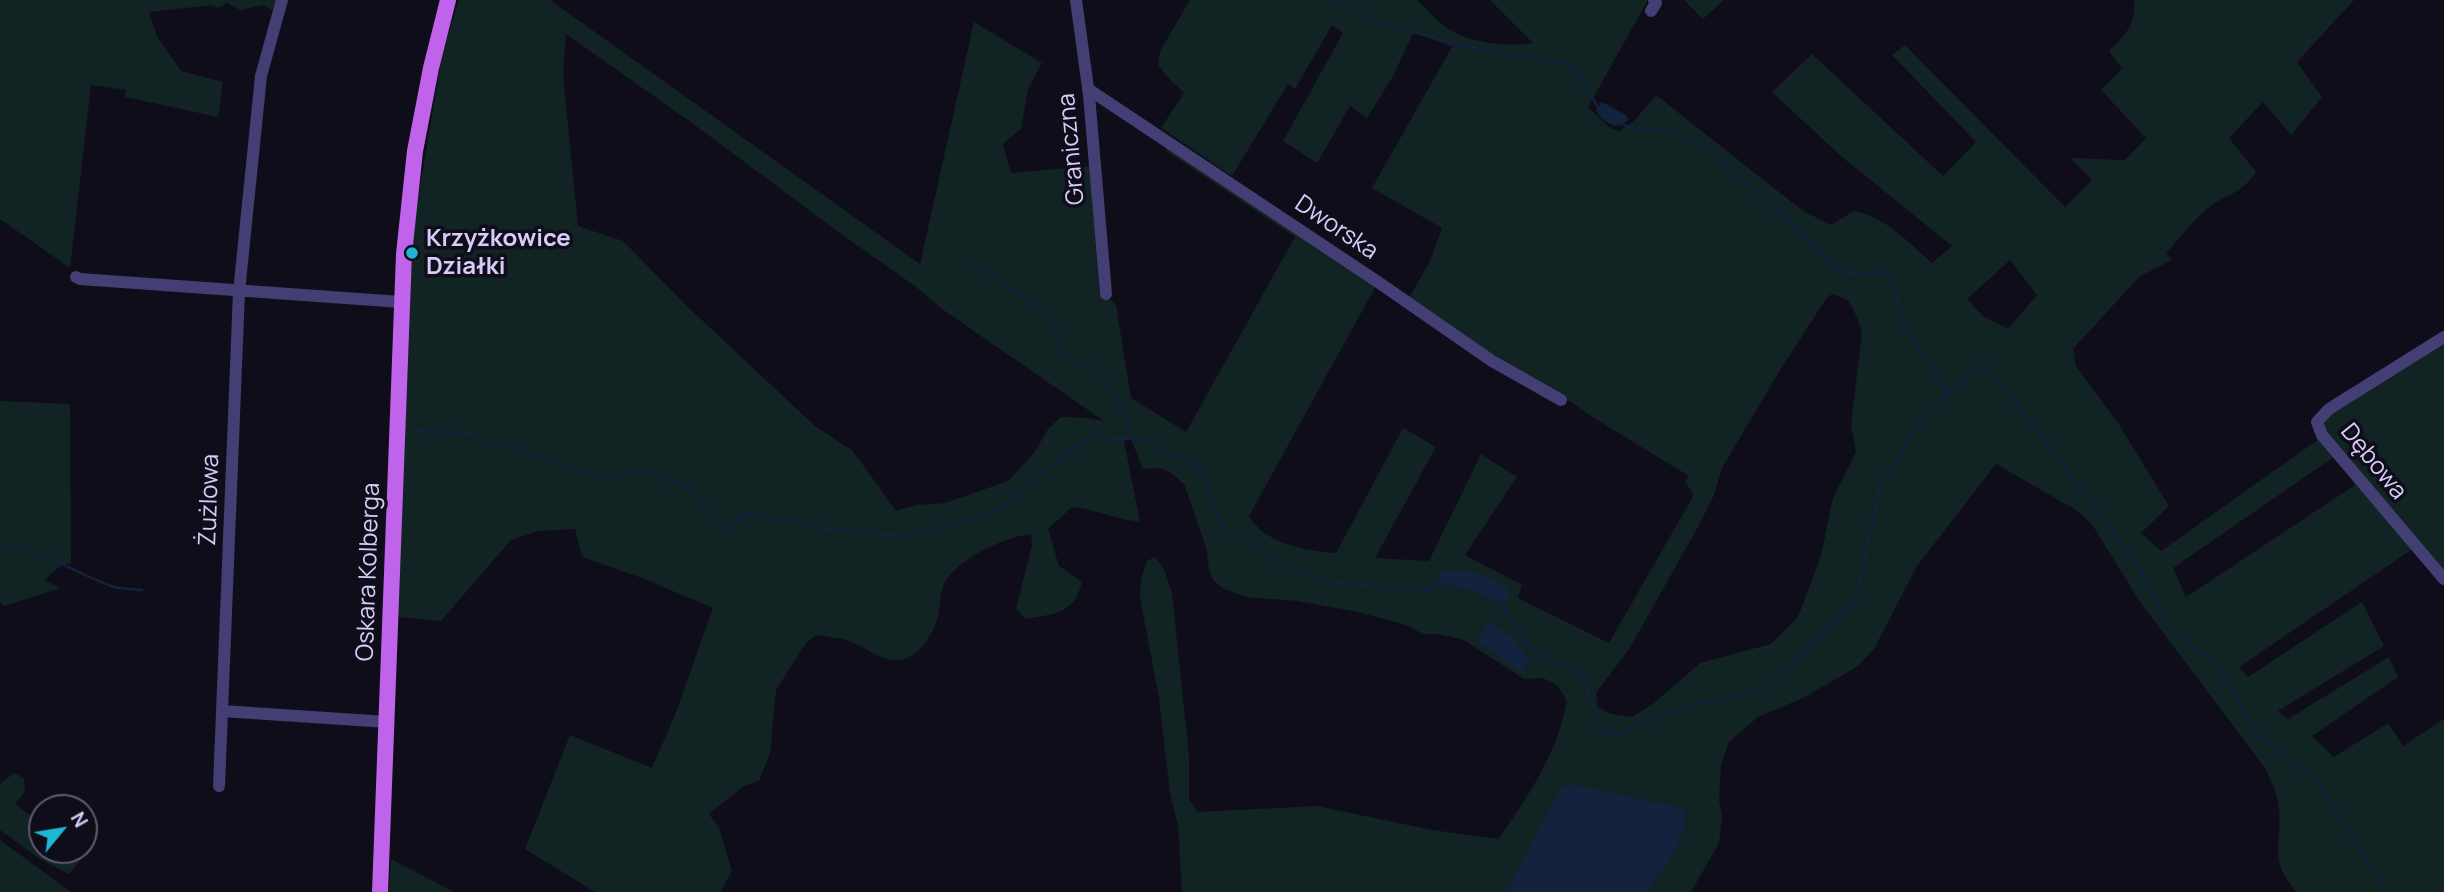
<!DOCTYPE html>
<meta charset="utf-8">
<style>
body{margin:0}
#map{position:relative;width:2444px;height:892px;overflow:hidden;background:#100d1a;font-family:Manrope,sans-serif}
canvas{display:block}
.north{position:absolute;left:28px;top:794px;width:70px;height:70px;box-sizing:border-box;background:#100d1a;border:2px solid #5f5a73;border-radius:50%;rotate:60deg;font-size:19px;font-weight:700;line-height:28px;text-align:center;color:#d5cdf8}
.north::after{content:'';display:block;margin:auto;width:24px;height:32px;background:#1db7d4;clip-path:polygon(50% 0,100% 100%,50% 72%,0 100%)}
</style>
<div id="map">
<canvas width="2444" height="892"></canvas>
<div class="north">N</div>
</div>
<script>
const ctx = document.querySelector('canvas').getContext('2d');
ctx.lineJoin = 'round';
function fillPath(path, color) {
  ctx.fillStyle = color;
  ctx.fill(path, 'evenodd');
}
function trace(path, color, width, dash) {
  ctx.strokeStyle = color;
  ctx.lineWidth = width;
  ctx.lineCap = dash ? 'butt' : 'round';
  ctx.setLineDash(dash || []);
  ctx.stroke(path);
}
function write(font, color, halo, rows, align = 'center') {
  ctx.font = font + ' Manrope,sans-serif';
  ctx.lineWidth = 7;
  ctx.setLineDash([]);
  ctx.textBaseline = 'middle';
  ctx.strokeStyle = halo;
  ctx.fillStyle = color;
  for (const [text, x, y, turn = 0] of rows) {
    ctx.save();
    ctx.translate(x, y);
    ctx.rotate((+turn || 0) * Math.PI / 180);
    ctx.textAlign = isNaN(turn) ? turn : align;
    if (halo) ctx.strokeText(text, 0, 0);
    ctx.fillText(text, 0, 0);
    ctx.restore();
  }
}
fillPath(new Path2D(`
 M 0,0 L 279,0 L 277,7 L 271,10 L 264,5 L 240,10 L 227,3 L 218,8 L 212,5 L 149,12 L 157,36 L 181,71 L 223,82 L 218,117 L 125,97 L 126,90 L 91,85 L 70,268 L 0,219 Z
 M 459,0 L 550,0 L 920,264 L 974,22 L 1042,63 L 1028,89 L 1021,129 L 1003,144 L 1011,173 L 1090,166 L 1099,290 L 1116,305 L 1131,398 L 1186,432 L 1295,237 L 1165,150 L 1168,145 L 1377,284 L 1249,516 C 1266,545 1305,550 1336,553 L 1403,428 L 1436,447 L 1375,558 L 1429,561 L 1481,454 L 1517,477 L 1465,555 L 1522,585 L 1518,598 L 1609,643 L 1692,498 L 1693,494 L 1685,481 L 1689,476 L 1594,418 L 1544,384 L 1506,364 L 1409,298 L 1430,261 L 1442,228 L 1372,188 L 1452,47 L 1427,37 L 1413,34 L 1392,78 L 1367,118 L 1350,106 L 1317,163 L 1283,141 L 1343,33 L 1332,25 L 1295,89 L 1288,84 L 1232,176 L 1161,128 L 1184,93 L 1171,81 L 1158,65 L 1160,51 L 1190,0 L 1417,0 C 1427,9 1435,20 1446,27 C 1466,43 1508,47 1533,43 L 1490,0 L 1648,0 L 1588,107 L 1610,128 L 1620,131 L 1635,120 L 1656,95 L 1803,211 L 1831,225 L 1854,211 C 1885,217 1909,242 1932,263 L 1952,246 L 1842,157 L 1772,92 L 1812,54 L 1943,176 L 1976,142 L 1892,55 L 1905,45 L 2065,207 L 2092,180 L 2070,158 L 2125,160 L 2146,138 L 2101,90 L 2122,69 L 2109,51 C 2125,35 2136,25 2134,0 L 2354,0 L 2297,62 L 2322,97 L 2291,135 L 2263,102 L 2229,138 L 2256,172 C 2242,194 2226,194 2208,208 C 2193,220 2180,238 2166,253 L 2172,260 L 2139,277 L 2073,349 L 2076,366 L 2120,426 L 2169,506 L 2141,533 L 2161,551 L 2326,434 L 2324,427 L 2328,415 L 2444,343 L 2444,571 L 2420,544 L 2239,667 L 2248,677 L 2362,602 L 2384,646 L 2278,711 L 2288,719 L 2389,657 L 2398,677 L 2312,736 L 2334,757 L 2388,723 L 2403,746 L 2444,719 L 2444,892 L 2297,892 C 2268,860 2282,847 2279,809 C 2278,794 2271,782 2265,768 L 2140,602 L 2093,526 L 2076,510 L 1996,464 L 1917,566 L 1874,649 L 1858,666 L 1803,698 L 1758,717 L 1729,742 L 1721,764 L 1719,800 L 1722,817 L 1719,843 L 1691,892 L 1648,892 L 1678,845 L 1670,805 L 1638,800 L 1507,892 L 1182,892 L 1178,825 L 1170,793 L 1159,698 L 1140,598 L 1141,579 L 1147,561 L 1155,557 L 1164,569 L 1172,593 L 1189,756 L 1189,799 L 1198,812 L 1317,806 L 1432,830 L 1498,839 C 1528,798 1558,751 1567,701 L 1558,686 L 1543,678 L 1524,679 L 1464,640 L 1439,634 L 1423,634 L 1406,625 L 1358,612 L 1297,601 L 1246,597 L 1222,588 L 1213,580 L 1209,570 L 1206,547 L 1184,484 L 1171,473 L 1160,468 L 1143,469 L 1131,439 L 1124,441 L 1140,522 C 1117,520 1096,509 1072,507 L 1048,529 L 1059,566 L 1082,582 C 1074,615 1053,614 1025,619 L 1016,608 L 1032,545 L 1031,534 C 1003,538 965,555 947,579 C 938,591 942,607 937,620 C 932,635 921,654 904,659 C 885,665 866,647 849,641 C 839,638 828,637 817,635 L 806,643 L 776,690 L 770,753 L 759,781 L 744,786 L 709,814 L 719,828 L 732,871 L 720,892 L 595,892 L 525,849 L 570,735 L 652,768 L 675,715 L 713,608 L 642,578 L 582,557 L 575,529 L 539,531 L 511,540 L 441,621 L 398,617 L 413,229 L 443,51 ZM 566,34 L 692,123 L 841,234 L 915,286 L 942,309 L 1104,421 L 1088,418 L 1061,417 L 1048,429 L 1034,453 L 1008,481 L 945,503 L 916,505 L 896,511 L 853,451 L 815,426 L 689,308 L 623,241 L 578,226 L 563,74 ZM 2010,260 L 2037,295 L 2008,329 L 1984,317 L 1967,299 ZM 1832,294 L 1847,300 L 1853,308 L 1862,331 L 1851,426 L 1856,452 L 1833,498 L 1821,556 L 1798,617 L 1771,644 L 1700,663 L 1653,704 L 1632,717 L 1611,714 L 1598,707 L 1596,693 L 1629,649 L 1697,529 L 1714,495 L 1722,468 L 1782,367 L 1826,299 ZM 2341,452 L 2364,479 L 2186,597 L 2173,568 Z
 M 1684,0 L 1724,0 L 1703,19 Z
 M 0,401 L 70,404 L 71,564 L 63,564 L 44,580 L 61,588 L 4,606 L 0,602 Z
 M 14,773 L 24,778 L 25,792 L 15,804 L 42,824 L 42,850 L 77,850 L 84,856 L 69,874 L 40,859 L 0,830 L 0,784 Z
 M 0,840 L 71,892 L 0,892 Z
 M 391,859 L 454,892 L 389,892 Z`), '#112323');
fillPath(new Path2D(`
 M 1602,102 L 1626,115 L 1628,119 C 1619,133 1602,122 1596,110 Z
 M 1451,570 C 1472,571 1492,576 1509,589 L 1508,602 L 1502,604 L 1474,591 L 1438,583 L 1437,580 L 1442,572 Z
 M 1492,622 L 1513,639 L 1531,660 L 1520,672 L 1477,640 L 1488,623 Z
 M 1570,784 L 1670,805 L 1683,810 C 1689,840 1663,868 1648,892 L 1506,892 L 1561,788 Z`), '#13223d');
trace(new Path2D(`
 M 1334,0 L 1372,20 L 1459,45 L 1567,64 L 1580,77 L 1598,107
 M 1624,125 L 1637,130 L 1669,129 L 1709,149 L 1842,271 L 1864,275 L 1887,271 L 1896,295 L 1900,321 L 1948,392
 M 970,258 L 1047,316 L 1057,334 L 1064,354 L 1076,363 L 1093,368 L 1108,386 L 1123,411 L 1130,438
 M 414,431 L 475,433 L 483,445 L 504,442 L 597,477 L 650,471 L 687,488 L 729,535 L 744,512 L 821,528 L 886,535 L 920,534 L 994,512 L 1091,435 L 1118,439 L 1139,439 L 1199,468 L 1220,519 L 1228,531 L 1289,567 L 1331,582 L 1432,591 L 1438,583
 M 0,546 C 41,546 76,575 114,587 C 123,589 133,589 142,590
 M 1502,604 L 1528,645 L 1552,663 L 1581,673 L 1603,733 L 1616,735 L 1693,704 L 1763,690 L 1856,599 L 1880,487 L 1924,416 L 1952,390 L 1984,365 L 1996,377 L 2107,522 L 2140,570 L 2165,620 L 2175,633 L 2212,660 L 2238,700 L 2255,733 L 2318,782 L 2387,892`), '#13223d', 2.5);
trace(new Path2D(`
 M 1076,0 L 1089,95 L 1106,294
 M 1651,11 L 1656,3 L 1654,0
 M 1088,89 L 1378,282 L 1492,361 L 1561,400
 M 76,277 L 80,279 L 401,302
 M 2444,337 L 2329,409 L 2317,422 L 2322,435 L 2444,579
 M 222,711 L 387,722
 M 219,786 L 239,292 L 261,76 L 282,0`), '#433e73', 12);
trace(new Path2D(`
 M 380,892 L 404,254 L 415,151 L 431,68 L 448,0`), '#bf63ea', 16);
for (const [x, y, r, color] of [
 [412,253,7,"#1db7d4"]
]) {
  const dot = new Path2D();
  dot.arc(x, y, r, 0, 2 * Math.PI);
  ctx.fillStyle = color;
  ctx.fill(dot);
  trace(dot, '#100d1a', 2.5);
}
write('24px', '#d5cdf8', '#100d1a', [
 ["Graniczna",1072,149,-95],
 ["Dworska",1336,228,34],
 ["Dębowa",2373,462,51],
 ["Żużlowa",210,500,-88],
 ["Oskara Kolberga",369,572,-88]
]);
write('bold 24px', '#d5cdf8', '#100d1a', [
 ["Krzyżkowice",426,239],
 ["Działki",426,267]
], 'left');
</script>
